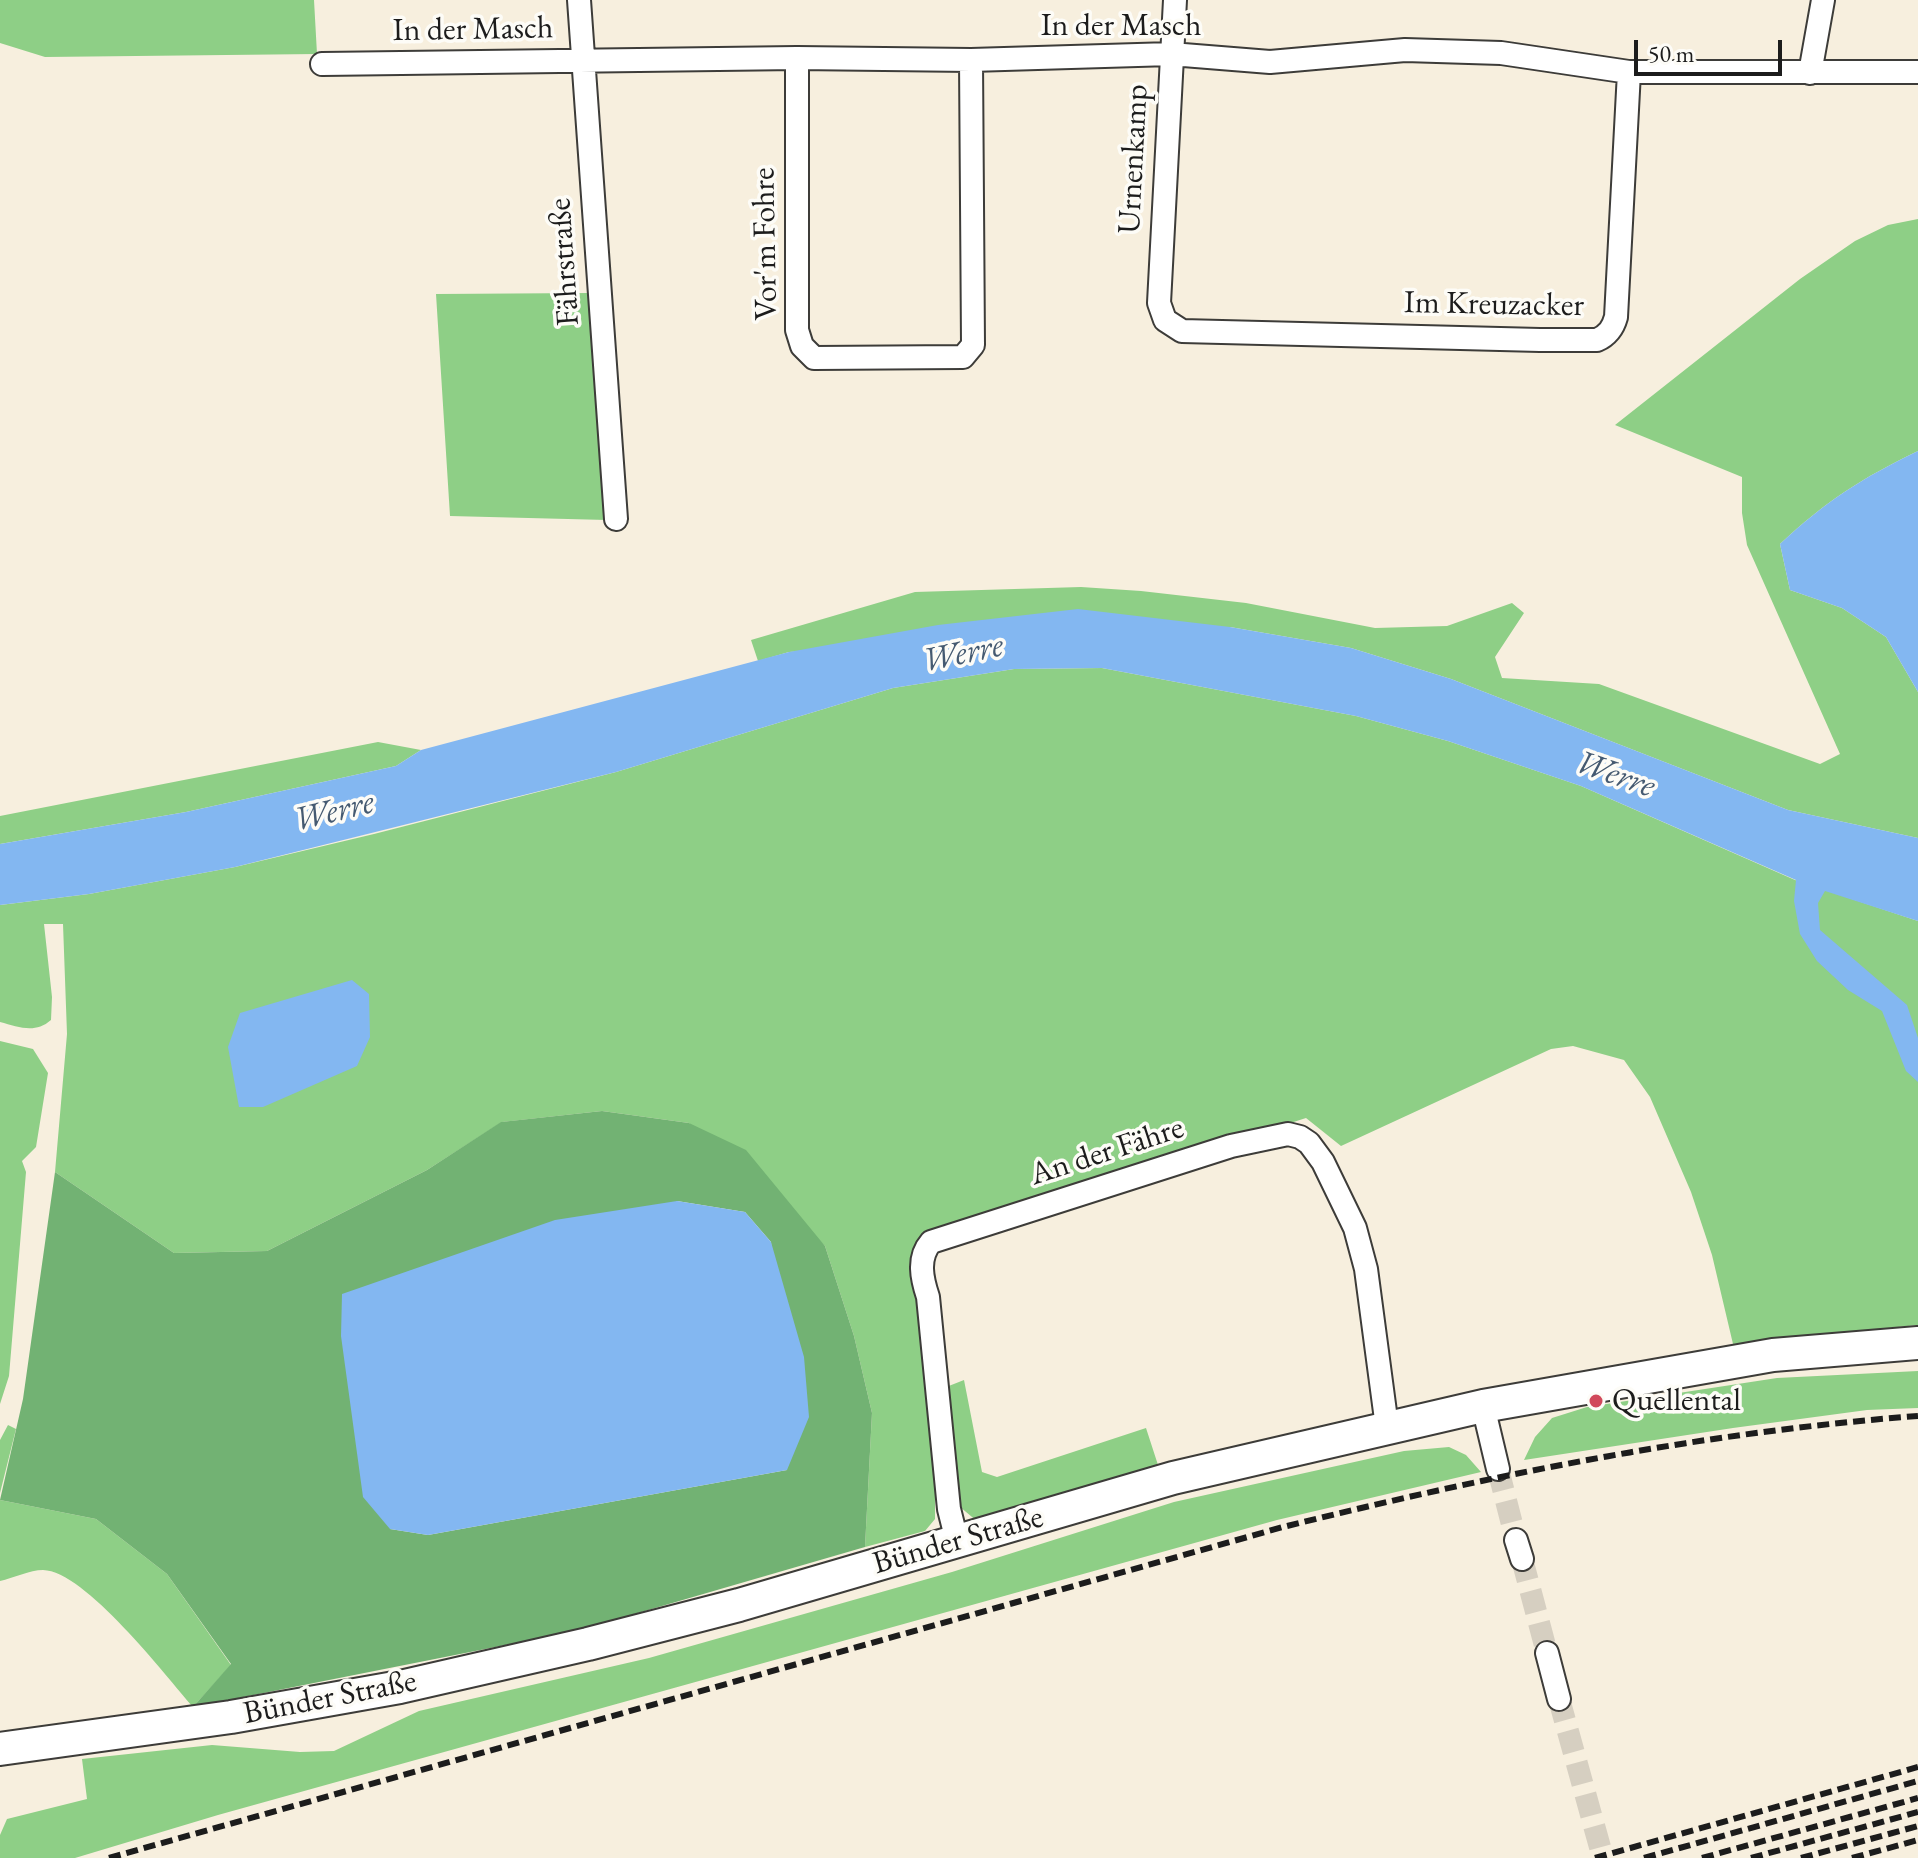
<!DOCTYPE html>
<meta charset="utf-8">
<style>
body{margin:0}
#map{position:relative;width:1918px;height:1858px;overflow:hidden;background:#f7efde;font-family:"EB Garamond",serif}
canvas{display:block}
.scale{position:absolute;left:1634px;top:40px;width:148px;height:36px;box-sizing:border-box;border:4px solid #1c1c1c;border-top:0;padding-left:10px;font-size:24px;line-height:28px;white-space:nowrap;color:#1c1c1c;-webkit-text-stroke:6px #fdfcf7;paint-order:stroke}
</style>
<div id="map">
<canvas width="1918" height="1858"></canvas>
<div class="scale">50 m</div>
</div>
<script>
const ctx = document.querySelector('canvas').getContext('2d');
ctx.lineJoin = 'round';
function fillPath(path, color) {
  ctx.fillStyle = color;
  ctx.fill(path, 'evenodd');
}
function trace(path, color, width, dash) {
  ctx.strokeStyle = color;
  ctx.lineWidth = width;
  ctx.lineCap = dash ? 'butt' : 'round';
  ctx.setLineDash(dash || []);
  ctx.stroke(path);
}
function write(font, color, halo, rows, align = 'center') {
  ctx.font = font + ' "EB Garamond",serif';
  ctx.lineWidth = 7;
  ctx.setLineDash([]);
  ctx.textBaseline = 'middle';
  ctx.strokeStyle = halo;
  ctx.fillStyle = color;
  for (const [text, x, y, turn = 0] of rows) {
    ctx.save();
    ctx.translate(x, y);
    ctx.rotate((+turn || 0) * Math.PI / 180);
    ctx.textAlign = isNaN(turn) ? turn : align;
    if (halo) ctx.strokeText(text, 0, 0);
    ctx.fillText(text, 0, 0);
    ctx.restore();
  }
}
fillPath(new Path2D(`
 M 0,0 L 314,0 L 317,54 L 45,57 L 0,43 Z
 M 1918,219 L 1918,451 C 1862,478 1826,501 1780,544 L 1790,590 L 1842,608 L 1886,637 L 1918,692 L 1918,838 L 1788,810 L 1451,679 L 1351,648 L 1230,627 L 789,652 L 758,661 L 751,640 L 915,592 L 1081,587 L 1141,591 L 1246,603 L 1375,628 L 1447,626 L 1512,603 L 1524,613 L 1495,657 L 1502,678 L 1599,684 L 1820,764 L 1840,754 L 1747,545 L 1742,513 L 1742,477 L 1615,425 L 1800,279 L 1855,241 L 1888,225 Z
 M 589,293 L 607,520 L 450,516 L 436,294 Z
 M 1102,668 L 1356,716 L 1448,741 L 1581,786 L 1795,880 L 1918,921 L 1918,1325 L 1733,1344 L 1712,1255 L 1691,1192 L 1650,1097 L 1624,1060 L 1573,1046 L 1551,1049 L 1341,1146 L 1306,1118 L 926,1240 L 931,1393 L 964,1380 L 982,1472 L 997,1477 L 1146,1428 L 1158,1465 L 978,1522 L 935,1486 L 935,1519 L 925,1531 L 865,1547 L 872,1413 L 854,1336 L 825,1246 L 689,1123 L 602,1111 L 502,1122 L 427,1170 L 267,1251 L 174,1253 L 55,1172 L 67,1034 L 63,924 L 44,924 L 52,997 L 51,1020 C 35,1034 19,1027 0,1022 L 0,905 L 89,894 L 235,867 L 374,834 L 616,772 L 893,688 L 1014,669 Z
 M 378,742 L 421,750 L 396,766 L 186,812 L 0,844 L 0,816 Z
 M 0,1041 L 33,1049 L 48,1073 L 36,1147 L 22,1161 L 26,1172 L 9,1376 L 0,1404 Z
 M 1918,1371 L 1918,1408 L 1867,1410 L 1733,1428 L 1524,1460 L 1535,1437 L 1552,1418 L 1587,1407 L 1777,1378 Z
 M 8,1425 L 16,1429 L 0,1493 L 0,1440 Z
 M 1449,1447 L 1466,1455 L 1481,1472 L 1277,1520 L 218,1815 L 75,1858 L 0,1858 L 0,1835 L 7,1819 L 87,1799 L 82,1759 L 212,1745 L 300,1752 L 334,1751 L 419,1711 L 649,1658 L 952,1572 L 1174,1502 L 1404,1451 Z
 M 0,1500 L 96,1519 L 167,1574 L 231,1665 L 193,1707 C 165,1675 85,1571 43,1570 C 30,1570 13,1578 0,1581 Z`), '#8ecf86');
fillPath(new Path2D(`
 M 602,1111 L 689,1123 L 746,1150 L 825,1246 L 854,1336 L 872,1413 L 865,1547 L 576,1631 L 193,1707 L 231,1664 L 167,1574 L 96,1519 L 0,1500 L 23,1399 L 55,1172 L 174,1253 L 267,1251 L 427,1170 L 501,1122 ZM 677,1201 L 745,1212 L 771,1242 L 787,1470 L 428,1535 L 390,1529 Z`), '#72b273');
fillPath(new Path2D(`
 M 1918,451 L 1918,692 L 1886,637 L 1842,608 L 1790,590 L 1780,544 C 1826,501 1862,478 1918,451 Z
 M 1078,609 L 1230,627 L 1351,648 L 1451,679 L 1788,810 L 1918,838 L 1918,921 L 1825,891 L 1818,903 L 1820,930 L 1907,1005 L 1918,1038 L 1918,1082 L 1906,1071 L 1882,1011 L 1848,990 L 1817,961 L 1800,934 L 1794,901 L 1796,880 L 1581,786 L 1448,741 L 1356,716 L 1102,668 L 1014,669 L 893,688 L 616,772 L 235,867 L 89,894 L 0,905 L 0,844 L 186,812 L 396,766 L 421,750 L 789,652 L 938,625 Z
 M 352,980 L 369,994 L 370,1037 L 357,1066 L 263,1107 L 239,1107 L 228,1047 L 240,1013 Z
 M 677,1201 L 745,1212 L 771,1242 L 804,1357 L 809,1417 L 787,1470 L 428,1535 L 390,1529 L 363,1497 L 341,1336 L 342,1294 L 555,1220 Z`), '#83b7f1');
trace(new Path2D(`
 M 1498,1469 L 1516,1540
 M 1522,1559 L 1547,1653
 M 1559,1699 L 1603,1858`), '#d6cfc1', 22, [22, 11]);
const minor = new Path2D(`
 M 579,0 L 616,519
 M 1175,0 L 1159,303 L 1165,320 L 1182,331 L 1540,340 L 1597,340 C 1608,335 1613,328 1616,317 L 1629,72
 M 797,58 L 797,330 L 802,346 L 814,358 L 963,357 L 973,345 L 971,60
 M 322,64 L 797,58 L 971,60 L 1171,54 L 1270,62 L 1405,50 L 1501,53 L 1629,72 L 1918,72
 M 1810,73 L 1823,0
 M 1483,1406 L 1498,1469
 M 1516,1540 L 1522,1559
 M 957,1541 L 949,1509 L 928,1297 C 922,1279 917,1258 931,1242 L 1231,1146 L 1288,1134 L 1300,1137 L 1309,1143 L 1323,1162 L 1355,1228 L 1366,1269 L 1387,1427
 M 1547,1653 L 1559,1699`);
const secondary = new Path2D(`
 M 0,1749 L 231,1717 L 400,1687 L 588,1644 L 739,1605 L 1173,1478 L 1483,1406 L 1773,1355 L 1918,1343`);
trace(minor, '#3d3c39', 26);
trace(secondary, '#3d3c39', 36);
trace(minor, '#fff', 22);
trace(secondary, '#fff', 32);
trace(new Path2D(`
 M 109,1858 L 1283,1527 C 1492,1475 1703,1432 1918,1416
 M 1595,1858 L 1918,1767
 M 1644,1858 L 1918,1781
 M 1702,1858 L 1918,1798
 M 1751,1858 L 1918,1812
 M 1801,1858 L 1918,1826
 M 1852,1858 L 1918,1840`), '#1c1c1c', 6, [12, 6]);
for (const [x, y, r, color] of [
 [1596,1401,8,"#d1495b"]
]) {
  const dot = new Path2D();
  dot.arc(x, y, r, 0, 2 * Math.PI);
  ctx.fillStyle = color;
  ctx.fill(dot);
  trace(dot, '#fdfcf7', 3);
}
write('32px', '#1c1c1c', '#fdfcf7', [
 ["In der Masch",1121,26],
 ["In der Masch",473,30,-1],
 ["Urnenkamp",1134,159,-87],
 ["Vor'm Fohre",766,244,-91],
 ["Fährstraße",565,262,-94],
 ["Im Kreuzacker",1494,305,1],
 ["An der Fähre",1107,1152,-18],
 ["Bünder Straße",958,1541,-16],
 ["Bünder Straße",330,1698,-11]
]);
write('32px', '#1c1c1c', '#fdfcf7', [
 ["Quellental",1612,1401]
], 'left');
write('italic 34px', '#455a71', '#fdfcf7', [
 ["Werre",963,654,-12],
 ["Werre",1615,775,19],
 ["Werre",334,812,-14]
]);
</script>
